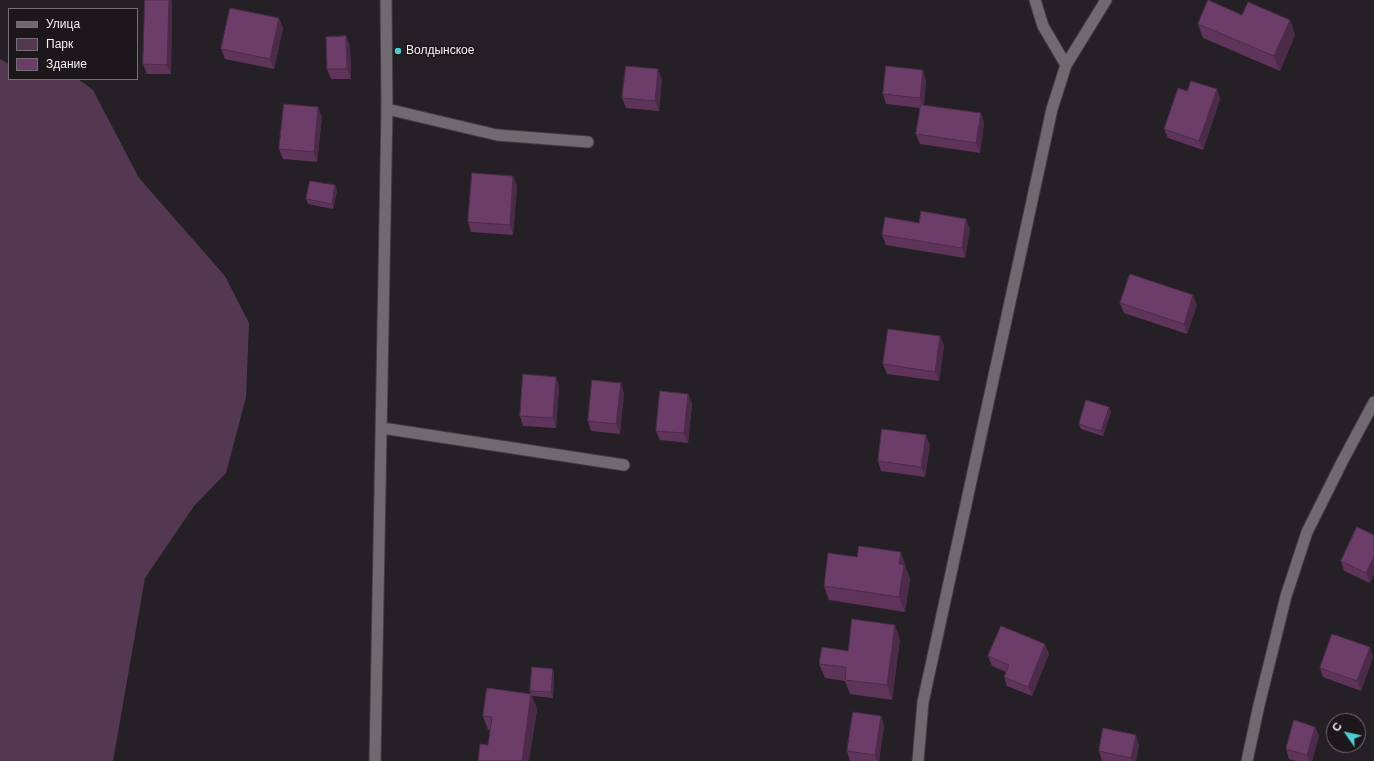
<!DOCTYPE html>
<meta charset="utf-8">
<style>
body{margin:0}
#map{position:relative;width:1374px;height:761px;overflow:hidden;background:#252025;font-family:"DM Sans",sans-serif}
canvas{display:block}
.legend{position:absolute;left:8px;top:8px;width:130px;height:72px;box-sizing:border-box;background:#1c171b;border:1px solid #736f72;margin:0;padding:5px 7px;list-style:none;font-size:12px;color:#f5f2f5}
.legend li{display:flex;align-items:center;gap:8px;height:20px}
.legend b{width:20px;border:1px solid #736f72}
.north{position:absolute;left:1326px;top:713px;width:40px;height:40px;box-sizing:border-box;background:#1c171b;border:1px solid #736f72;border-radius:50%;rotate:304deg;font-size:11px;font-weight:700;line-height:16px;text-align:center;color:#f5f2f5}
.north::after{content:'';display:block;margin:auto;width:14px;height:18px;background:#51ccd2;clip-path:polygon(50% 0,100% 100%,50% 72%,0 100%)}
</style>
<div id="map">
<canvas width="1374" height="761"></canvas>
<ul class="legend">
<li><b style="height:5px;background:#70696f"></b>Улица</li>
<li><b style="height:11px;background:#543851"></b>Парк</li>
<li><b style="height:11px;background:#6d3d69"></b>Здание</li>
</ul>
<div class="north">С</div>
</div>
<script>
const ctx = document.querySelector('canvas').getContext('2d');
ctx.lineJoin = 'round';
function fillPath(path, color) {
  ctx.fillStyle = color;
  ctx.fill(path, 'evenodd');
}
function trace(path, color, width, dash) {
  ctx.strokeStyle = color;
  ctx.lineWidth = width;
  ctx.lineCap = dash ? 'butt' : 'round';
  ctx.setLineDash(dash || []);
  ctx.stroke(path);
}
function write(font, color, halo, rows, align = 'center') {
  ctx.font = font + ' "DM Sans",sans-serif';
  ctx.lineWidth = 3.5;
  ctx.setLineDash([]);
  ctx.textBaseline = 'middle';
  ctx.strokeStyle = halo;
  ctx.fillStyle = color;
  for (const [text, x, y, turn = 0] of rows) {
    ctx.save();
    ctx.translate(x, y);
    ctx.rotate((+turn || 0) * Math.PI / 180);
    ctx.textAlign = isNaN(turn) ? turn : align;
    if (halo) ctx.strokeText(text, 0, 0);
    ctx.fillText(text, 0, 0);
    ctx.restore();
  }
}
fillPath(new Path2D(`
 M 0,59 L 9,64 L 9,79 L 78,79 L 93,90 L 139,178 L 225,276 L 249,323 L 246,397 L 226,473 L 194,506 L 145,578 L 113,761 L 0,761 Z`), '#543851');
const service = new Path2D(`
 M 387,109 L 497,135 L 588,142
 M 382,428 L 624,465`);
const minor = new Path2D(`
 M 1035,0 L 1043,26 L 1066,65
 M 918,761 L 923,702 L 1052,109 L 1066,65 L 1106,0
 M 1247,761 L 1259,705 L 1286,596 L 1307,532 L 1342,462 L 1374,402`);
const tertiary = new Path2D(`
 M 375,761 L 387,109 L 386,0`);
trace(service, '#413d41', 13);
trace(minor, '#413d41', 13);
trace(tertiary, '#413d41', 13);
trace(service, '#70696f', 11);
trace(minor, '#70696f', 11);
trace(tertiary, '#70696f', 11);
fillPath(new Path2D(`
 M 145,0 L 171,0 L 172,3 L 171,74 L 147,74 L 143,64 Z
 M 1242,15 L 1290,20 L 1295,35 L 1280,71 L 1203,38 L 1198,24 Z
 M 279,18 L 283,28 L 274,69 L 225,59 L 221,49 Z
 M 346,36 L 350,46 L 351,79 L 331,79 L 327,69 Z
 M 662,79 L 659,111 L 626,108 L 622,98 Z
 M 926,80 L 924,105 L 981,113 L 984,123 L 980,153 L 920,144 L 916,134 L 920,108 L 886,104 L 883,94 Z
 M 1217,89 L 1220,99 L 1203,150 L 1168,138 L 1164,129 L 1187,91 Z
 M 322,117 L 317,162 L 283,159 L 279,149 Z
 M 513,176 L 517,186 L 513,235 L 471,232 L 468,222 Z
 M 335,185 L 337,190 L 333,209 L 308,204 L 306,199 Z
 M 919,223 L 970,229 L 965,258 L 886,245 L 882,235 Z
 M 1120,303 L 1197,305 L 1187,334 L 1124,313 Z
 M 940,336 L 944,346 L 939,381 L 887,374 L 883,364 Z
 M 556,377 L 559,387 L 556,428 L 523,426 L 520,416 Z
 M 624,393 L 620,434 L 591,431 L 588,421 Z
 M 688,394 L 692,404 L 688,443 L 660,440 L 656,431 Z
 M 1109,407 L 1111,412 L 1103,436 L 1081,429 L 1079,424 Z
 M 930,445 L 925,477 L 881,471 L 878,461 Z
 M 1374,535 L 1370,583 L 1344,571 L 1341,561 Z
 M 906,567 L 906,569 L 910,579 L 905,612 L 829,600 L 824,586 Z
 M 900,639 L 892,700 L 850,694 L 845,681 L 825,678 L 819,664 L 848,651 Z
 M 1049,654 L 1032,696 L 1007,686 L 1004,677 L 1006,672 L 992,666 L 988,656 Z
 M 1373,657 L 1361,691 L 1323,677 L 1320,668 Z
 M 554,674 L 553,698 L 532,696 L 537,709 L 529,761 L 478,761 L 488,745 L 491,730 L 488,730 L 483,716 L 531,694 L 530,691 Z
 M 881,716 L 884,726 L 879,761 L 850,761 L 847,751 Z
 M 1315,727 L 1319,736 L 1312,761 L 1296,761 L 1289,759 L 1286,749 Z
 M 1139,745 L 1136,761 L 1102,761 L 1099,751 Z`), '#5e345a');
fillPath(new Path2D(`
 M 169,0 L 171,0 L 172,3 L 171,74 L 167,65 Z
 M 279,18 L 283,28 L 274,69 L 270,59 Z
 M 1290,20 L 1295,35 L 1280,71 L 1274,56 Z
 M 346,36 L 350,46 L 351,79 L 347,69 Z
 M 658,69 L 662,79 L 659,111 L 655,101 Z
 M 923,70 L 926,80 L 923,108 L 920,98 Z
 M 1217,89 L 1220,99 L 1203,150 L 1199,141 Z
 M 318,107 L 322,117 L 317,162 L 314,152 Z
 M 981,113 L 984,123 L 980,153 L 976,143 Z
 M 513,176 L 517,186 L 513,235 L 510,225 Z
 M 335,185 L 337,190 L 333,209 L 332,204 Z
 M 966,219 L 970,229 L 965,258 L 962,248 Z
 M 1193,295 L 1197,305 L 1187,334 L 1184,324 Z
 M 940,336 L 944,346 L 939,381 L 935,372 Z
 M 556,377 L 559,387 L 556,428 L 553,418 Z
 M 621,383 L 624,393 L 620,434 L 616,424 Z
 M 688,394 L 692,404 L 688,443 L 684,433 Z
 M 1109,407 L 1111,412 L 1103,436 L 1101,431 Z
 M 926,435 L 930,445 L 925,477 L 921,467 Z
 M 901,552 L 906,567 L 906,569 L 910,579 L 905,612 L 899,597 L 899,564 Z
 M 1374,557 L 1374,574 L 1370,583 L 1366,573 Z
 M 895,625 L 900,639 L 892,700 L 887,685 Z
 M 1045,644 L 1049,654 L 1032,696 L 1028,687 Z
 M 1370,647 L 1373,657 L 1361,691 L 1357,681 Z
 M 553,669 L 554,674 L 553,698 L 551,692 Z
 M 531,694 L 537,709 L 529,761 L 522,761 Z
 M 881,716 L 884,726 L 879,761 L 877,761 L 875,755 Z
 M 1315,727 L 1319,736 L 1312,761 L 1309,761 L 1307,755 Z
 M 1136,735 L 1139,745 L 1136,761 L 1132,761 L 1131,758 Z`), '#4c2b4a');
const building = new Path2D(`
 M 145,0 L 169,0 L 167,65 L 143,64 Z
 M 1208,0 L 1242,15 L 1248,2 L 1290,20 L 1274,56 L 1198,24 Z
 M 230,8 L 279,18 L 270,59 L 221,49 Z
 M 346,36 L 347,69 L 327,69 L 326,37 Z
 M 626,66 L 658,69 L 655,101 L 622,98 Z
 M 886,66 L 923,70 L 920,98 L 883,94 Z
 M 1191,81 L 1217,89 L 1199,141 L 1164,129 L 1178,88 L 1187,91 Z
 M 284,104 L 318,107 L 314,152 L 279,149 Z
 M 921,105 L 981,113 L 976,143 L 916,134 Z
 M 472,173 L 513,176 L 510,225 L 468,222 Z
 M 310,181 L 335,185 L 332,204 L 306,199 Z
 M 921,211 L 966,219 L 962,248 L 882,235 L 885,217 L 919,223 Z
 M 1130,274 L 1193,295 L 1184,324 L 1120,303 Z
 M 888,329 L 940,336 L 935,372 L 883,364 Z
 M 523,374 L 556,377 L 553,418 L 520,416 Z
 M 592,380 L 621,383 L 616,424 L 588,421 Z
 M 660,391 L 688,394 L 684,433 L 656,431 Z
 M 1086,400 L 1109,407 L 1101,431 L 1079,424 Z
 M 882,429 L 926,435 L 921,467 L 878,461 Z
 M 1357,527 L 1374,535 L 1374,557 L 1366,573 L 1341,561 Z
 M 859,546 L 901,552 L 899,564 L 904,565 L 899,597 L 824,586 L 828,553 L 857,557 Z
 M 852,619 L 895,625 L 887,685 L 845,680 L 846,667 L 819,664 L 822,647 L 848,651 Z
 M 1001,626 L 1045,644 L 1028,687 L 1004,677 L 1009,665 L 988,656 Z
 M 1332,634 L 1370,647 L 1357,681 L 1320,668 Z
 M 532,667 L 553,669 L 551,692 L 530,691 Z
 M 487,688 L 531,694 L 522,761 L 478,761 L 480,744 L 488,745 L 492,717 L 483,716 Z
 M 853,712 L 881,716 L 875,755 L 847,751 Z
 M 1294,720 L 1315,727 L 1307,755 L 1286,749 Z
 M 1103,728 L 1136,735 L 1131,758 L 1099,751 Z`);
fillPath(building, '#6d3d69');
trace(building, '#4c2b4a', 1);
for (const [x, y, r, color] of [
 [398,51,4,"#51ccd2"]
]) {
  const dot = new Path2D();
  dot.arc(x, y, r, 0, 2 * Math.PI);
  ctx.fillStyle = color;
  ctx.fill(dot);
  trace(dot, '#1c171b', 1.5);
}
write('12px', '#f5f2f5', '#1c171b', [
 ["Волдынское",406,51]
], 'left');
</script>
